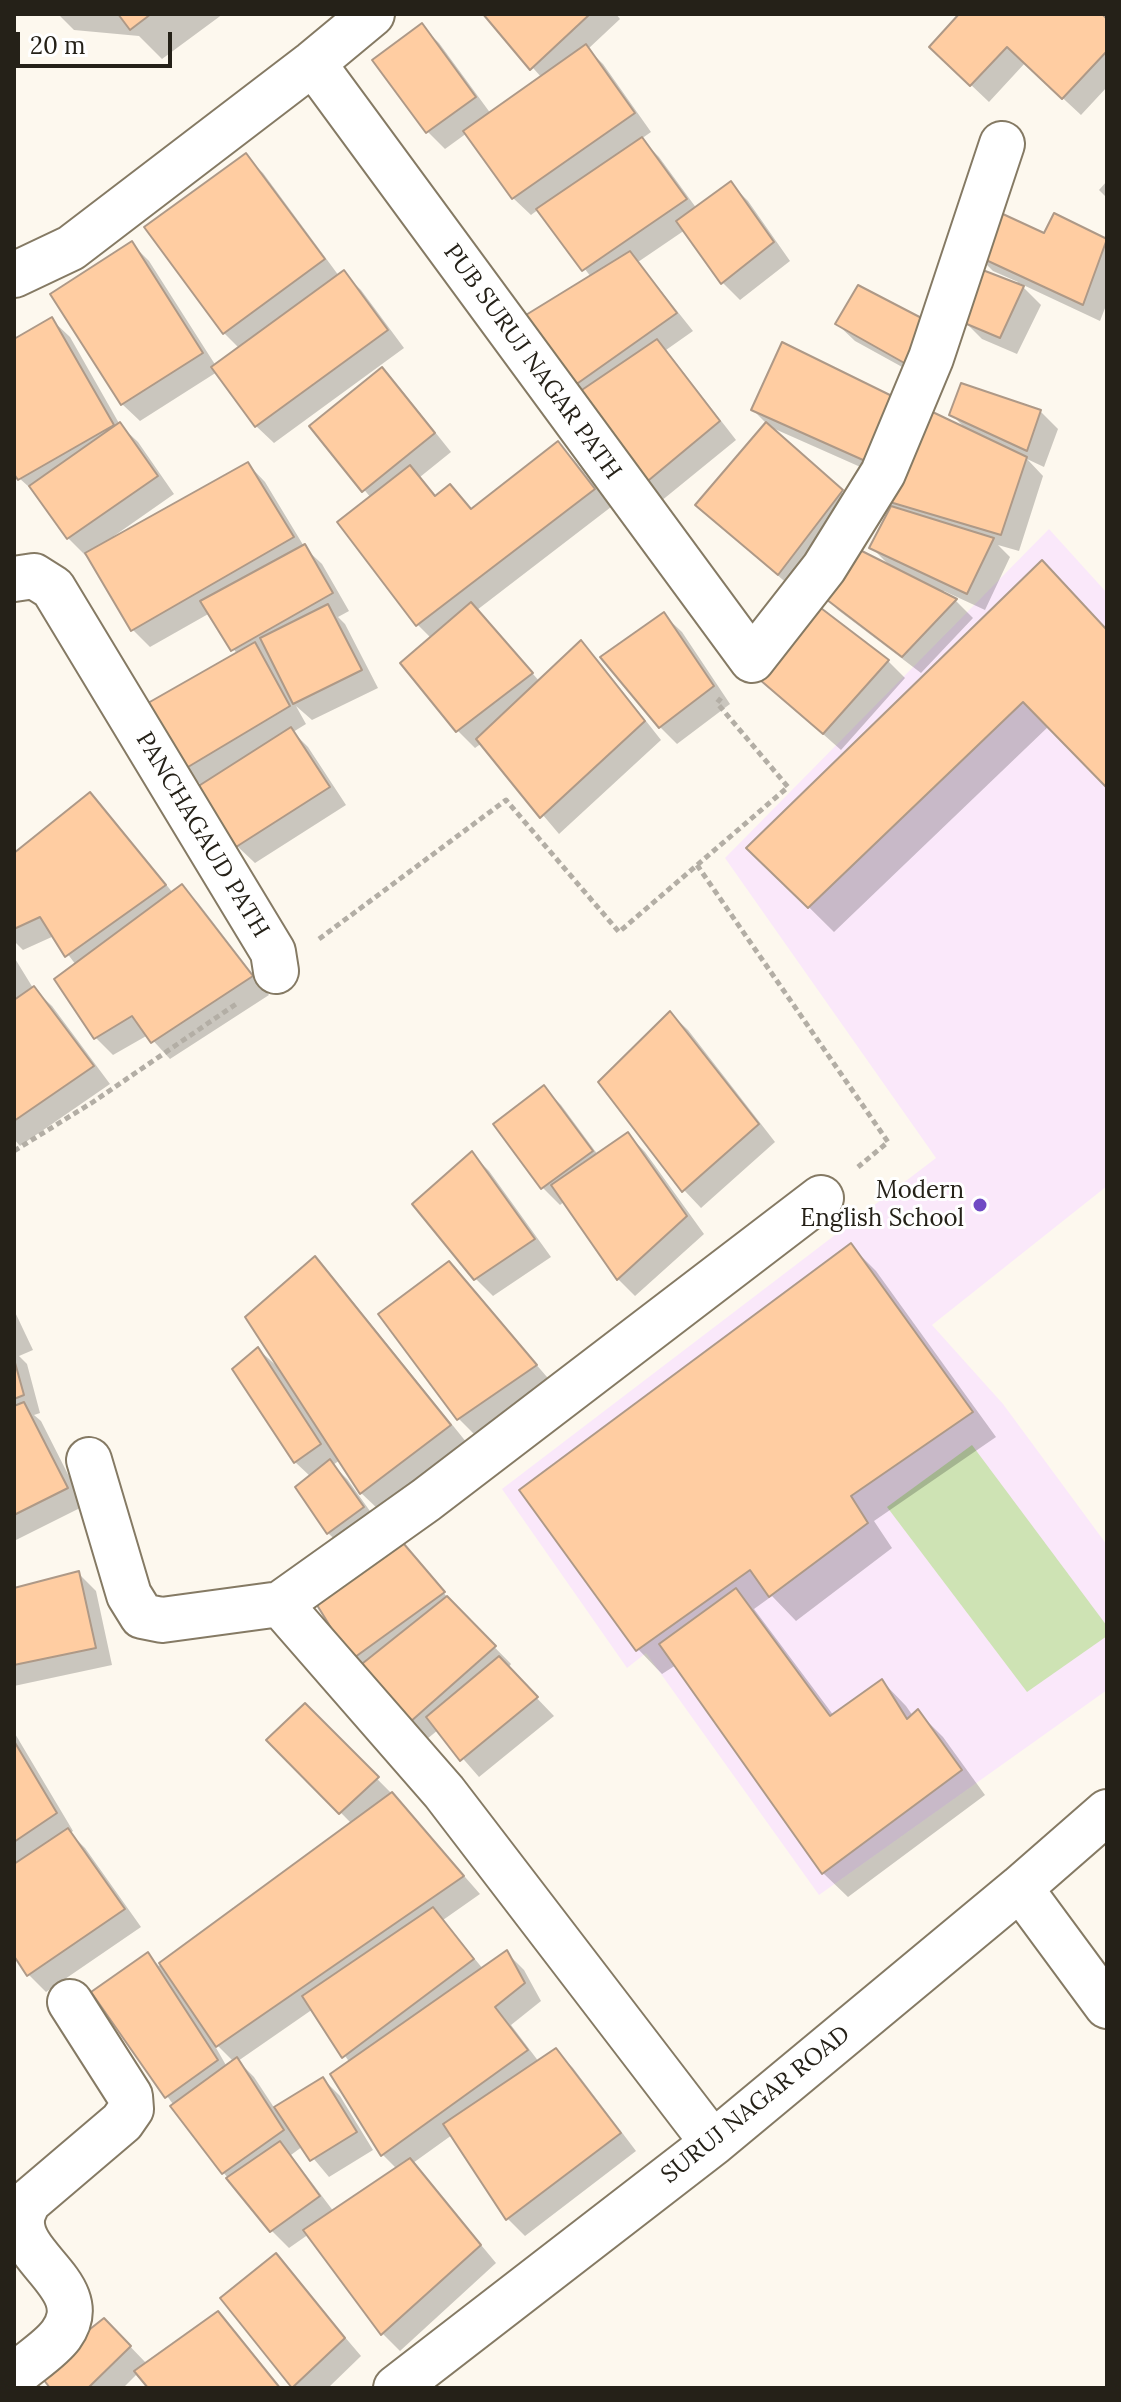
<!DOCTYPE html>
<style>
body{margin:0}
#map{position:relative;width:1121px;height:2402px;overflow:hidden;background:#fdf8ee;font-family:Lora,serif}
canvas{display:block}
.frame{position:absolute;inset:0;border:16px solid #252118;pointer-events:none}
.scale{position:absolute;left:16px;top:32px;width:156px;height:36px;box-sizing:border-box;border:4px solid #252118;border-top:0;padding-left:10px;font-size:24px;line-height:28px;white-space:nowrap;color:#252118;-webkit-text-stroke:6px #fff;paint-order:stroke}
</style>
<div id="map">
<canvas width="1121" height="2402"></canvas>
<div class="frame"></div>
<div class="scale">20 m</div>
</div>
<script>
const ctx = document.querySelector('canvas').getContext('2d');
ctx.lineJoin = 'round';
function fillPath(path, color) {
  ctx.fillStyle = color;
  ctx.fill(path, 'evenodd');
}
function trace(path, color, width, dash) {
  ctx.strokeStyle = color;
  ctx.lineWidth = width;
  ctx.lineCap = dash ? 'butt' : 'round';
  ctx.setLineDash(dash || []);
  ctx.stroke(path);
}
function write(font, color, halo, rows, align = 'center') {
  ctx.font = font + ' Lora,serif';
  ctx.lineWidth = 6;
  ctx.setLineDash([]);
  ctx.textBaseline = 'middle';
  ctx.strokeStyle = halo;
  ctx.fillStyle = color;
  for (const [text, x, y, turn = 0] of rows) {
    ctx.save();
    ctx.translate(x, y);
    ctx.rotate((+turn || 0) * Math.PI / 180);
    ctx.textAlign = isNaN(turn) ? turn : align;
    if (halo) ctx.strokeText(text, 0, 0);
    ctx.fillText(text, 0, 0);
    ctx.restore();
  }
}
fillPath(new Path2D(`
 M 1049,529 L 1107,593 L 1107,1186 L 932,1325 L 1003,1404 L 1107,1545 L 1107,1690 L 819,1895 L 646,1653 L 627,1668 L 502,1489 L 936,1158 L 725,858 Z`), '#fae8fa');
fillPath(new Path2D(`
 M 972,1445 L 1107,1626 L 1107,1636 L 1027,1692 L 887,1507 Z`), '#cee3b4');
fillPath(new Path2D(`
 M 58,14 L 223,14 L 162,59 L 139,36 L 74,30 Z
 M 485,14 L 616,14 L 620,19 L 588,49 L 603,64 L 651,132 L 641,139 L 659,157 L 697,209 L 731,184 L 748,201 L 790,261 L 740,300 L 722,282 L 685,230 L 638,262 L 693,331 L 666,350 L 736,440 L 655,506 L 573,386 L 591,277 L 539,209 L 531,215 L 513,198 L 467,133 L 445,149 L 428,132 L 375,60 L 421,26 L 439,43 L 491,114 L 542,78 Z
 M 962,14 L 1099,14 L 1107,22 L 1107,87 L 1081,115 L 1025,63 L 989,102 L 949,64 Z
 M 245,156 L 263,173 L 339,276 L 343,273 L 361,290 L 404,348 L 274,443 L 256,426 L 217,372 L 140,421 L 122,404 L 132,244 L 149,261 L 216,366 L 240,349 L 224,333 Z
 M 1107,181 L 1107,198 L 1099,190 Z
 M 1045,235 L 1107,242 L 1107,303 L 1100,321 L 1019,283 L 1041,305 L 1017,354 L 982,339 L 965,322 L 1018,282 L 993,271 L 975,253 Z
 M 859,288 L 933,384 L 855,341 L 837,324 Z
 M 52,320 L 70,337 L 120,425 L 138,442 L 174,494 L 114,536 L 115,538 L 248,464 L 265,482 L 305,548 L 322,564 L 349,611 L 338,617 L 345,624 L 378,688 L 312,720 L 296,706 L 306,724 L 293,732 L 308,747 L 346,805 L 255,863 L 237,846 L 202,786 L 184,768 L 237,654 L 210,613 L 150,647 L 133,630 L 88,554 L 86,556 L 68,538 L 38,495 L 19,478 L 14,470 L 14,341 Z
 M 382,370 L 399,387 L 451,452 L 420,477 L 437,497 L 450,486 L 473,510 L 558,443 L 575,461 L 611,507 L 477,610 L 540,682 L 581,643 L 598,660 L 661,740 L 559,834 L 482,743 L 475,748 L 458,731 L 431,638 L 418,625 L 371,498 L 312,426 Z
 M 895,399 L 966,429 L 952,415 L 1040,411 L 1058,429 L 1044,467 L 1027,459 L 1043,476 L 1019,551 L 998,545 L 1010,557 L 985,610 L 944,591 L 943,594 L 956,601 L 973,618 L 921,673 L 838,610 L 821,592 L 890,566 L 871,547 L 893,507 L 885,499 L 892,481 L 768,426 L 859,509 L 796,591 L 715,522 L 767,424 L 753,410 Z
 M 664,615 L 682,632 L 730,704 L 677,744 L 660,727 Z
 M 1107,631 L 1107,785 L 1049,726 L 834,932 L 749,848 Z
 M 888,661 L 905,678 L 841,750 L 754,673 Z
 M 90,795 L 107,812 L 173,893 L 182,886 L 199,904 L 269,995 L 170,1059 L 148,1035 L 113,1055 L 95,1037 L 76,965 L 54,936 L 23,950 L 14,941 L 14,855 Z
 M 14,957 L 33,988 L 52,1006 L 110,1084 L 20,1146 L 14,1139 Z
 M 670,1013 L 688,1030 L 775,1142 L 701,1208 L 684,1190 Z
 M 544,1088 L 561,1105 L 598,1155 L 628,1134 L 645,1152 L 704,1234 L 635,1296 L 618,1279 L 565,1201 L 560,1205 L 542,1187 Z
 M 472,1154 L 489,1171 L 551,1257 L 493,1296 L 476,1279 Z
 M 851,1246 L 876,1271 L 996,1437 L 874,1521 L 892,1548 L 796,1621 L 772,1596 L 754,1609 L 834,1716 L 882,1681 L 906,1706 L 913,1716 L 918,1712 L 943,1737 L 985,1795 L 848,1897 L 823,1873 L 676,1665 L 662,1674 L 638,1649 Z
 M 315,1259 L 332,1276 L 467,1443 L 379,1510 L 360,1492 L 340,1460 L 333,1465 L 347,1479 L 380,1525 L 346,1550 L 328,1533 L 311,1477 L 295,1462 L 258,1349 L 281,1370 Z
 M 449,1263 L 553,1384 L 476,1436 L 459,1419 Z
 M 14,1310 L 33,1350 L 19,1356 L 27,1364 L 40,1413 L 34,1415 L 41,1421 L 84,1506 L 14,1541 Z
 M 398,1539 L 459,1611 L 511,1664 L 508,1668 L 554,1716 L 479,1777 L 438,1730 L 427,1739 L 373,1688 L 353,1658 Z
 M 79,1574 L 96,1591 L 112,1665 L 14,1686 L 14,1590 Z
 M 305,1706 L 394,1796 L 480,1894 L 443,1920 L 483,1969 L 507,1953 L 524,1970 L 541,2001 L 511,2025 L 539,2062 L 556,2051 L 573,2068 L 636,2151 L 525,2236 L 508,2219 L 452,2135 L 413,2163 L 496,2263 L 400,2351 L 383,2334 L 309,2234 L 289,2248 L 272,2231 L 223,2172 L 167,2096 L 148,1955 L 159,1966 L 352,1824 L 269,1740 ZM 313,2009 L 350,2063 L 333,2075 L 383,2155 L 397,2169 L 334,2212 L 291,2155 L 303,2146 L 329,2177 L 373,2150 L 340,2096 L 323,2079 L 275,2109 L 254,2077 L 238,2061 ZM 211,2039 L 234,2062 L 227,2067 Z
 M 14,1732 L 73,1831 L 70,1833 L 85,1848 L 141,1927 L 46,1992 L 29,1975 L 14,1953 Z
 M 276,2256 L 361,2356 L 328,2388 L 295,2388 L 223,2299 Z
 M 217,2314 L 281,2388 L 150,2388 L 138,2373 L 123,2388 L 52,2388 L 122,2338 L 147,2364 Z`), '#0003');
const building = new Path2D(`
 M 118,14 L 151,14 L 130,30 Z
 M 483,14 L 590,14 L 530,70 Z
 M 959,14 L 1102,14 L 1107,19 L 1107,51 L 1062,99 L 1007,47 L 970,86 L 929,47 Z
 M 422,23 L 476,97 L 426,133 L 372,60 Z
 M 586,44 L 635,113 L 512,199 L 463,131 Z
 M 642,137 L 687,199 L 582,271 L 536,209 Z
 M 246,153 L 325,259 L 223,334 L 144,227 Z
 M 731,181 L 774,242 L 721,284 L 676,221 Z
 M 992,209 L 1044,233 L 1054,213 L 1107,239 L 1083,305 L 973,254 Z
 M 132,241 L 203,353 L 121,405 L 50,294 Z
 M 630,251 L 677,313 L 571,388 L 521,318 Z
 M 980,269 L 1024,286 L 1000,338 L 962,322 Z
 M 344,270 L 388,330 L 255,427 L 211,367 Z
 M 858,285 L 933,324 L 915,369 L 835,324 Z
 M 52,317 L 114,425 L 18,480 L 14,474 L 14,339 Z
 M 657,339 L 720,421 L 637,490 L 570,398 Z
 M 782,342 L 896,398 L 872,464 L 751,410 Z
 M 382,367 L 435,433 L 362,492 L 309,426 Z
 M 961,383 L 1041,410 L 1027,451 L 949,415 Z
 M 920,406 L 1027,457 L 1001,535 L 883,500 Z
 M 120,422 L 158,476 L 67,539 L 29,486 Z
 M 766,422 L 843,490 L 778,575 L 695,505 Z
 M 558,441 L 595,489 L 416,626 L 337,522 L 410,465 L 435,496 L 450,484 L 471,509 Z
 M 248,462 L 294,537 L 131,631 L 85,553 Z
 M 891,506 L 994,538 L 967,594 L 869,548 Z
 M 305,544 L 333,593 L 231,651 L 200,601 Z
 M 850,545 L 957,599 L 902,657 L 818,593 Z
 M 1042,560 L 1107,630 L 1107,788 L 1023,702 L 808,908 L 746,848 Z
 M 471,602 L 533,673 L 456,732 L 400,663 Z
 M 813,602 L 889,660 L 823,734 L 752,673 Z
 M 328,604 L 362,670 L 293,704 L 260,638 Z
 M 664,612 L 714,686 L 659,728 L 600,657 Z
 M 581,640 L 645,721 L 540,818 L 476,739 Z
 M 255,642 L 290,706 L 183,770 L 148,703 Z
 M 291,727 L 330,787 L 236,847 L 197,787 Z
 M 90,792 L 166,885 L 65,957 L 40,917 L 14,929 L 14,853 Z
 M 182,884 L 253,976 L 151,1043 L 132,1016 L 94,1039 L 54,979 Z
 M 34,986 L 94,1066 L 14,1121 L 14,1000 Z
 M 670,1011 L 759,1124 L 682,1192 L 598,1082 Z
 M 544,1085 L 593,1151 L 541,1189 L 493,1124 Z
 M 628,1132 L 687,1216 L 617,1280 L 551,1185 Z
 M 472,1151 L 535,1239 L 474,1280 L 412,1204 Z
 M 851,1243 L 973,1412 L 851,1496 L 868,1523 L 769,1597 L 750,1570 L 636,1651 L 519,1490 Z
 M 315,1256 L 451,1425 L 360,1494 L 245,1317 Z
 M 449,1261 L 537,1365 L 457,1420 L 378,1314 Z
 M 258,1347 L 321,1444 L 294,1463 L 232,1369 Z
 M 14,1359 L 24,1395 L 14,1399 Z
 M 24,1402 L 68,1488 L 14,1515 L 14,1406 Z
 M 330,1459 L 364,1507 L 327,1534 L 295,1487 Z
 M 398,1537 L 445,1592 L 351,1660 L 312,1597 Z
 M 79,1571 L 96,1648 L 14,1665 L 14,1588 Z
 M 736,1588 L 830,1716 L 882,1679 L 907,1719 L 918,1709 L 962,1770 L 822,1874 L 659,1644 Z
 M 447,1596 L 496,1646 L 409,1723 L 353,1671 Z
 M 499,1656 L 538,1697 L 460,1761 L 426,1717 Z
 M 305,1703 L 379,1777 L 339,1814 L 266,1740 Z
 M 14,1741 L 57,1813 L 14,1842 Z
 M 392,1792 L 464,1876 L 216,2047 L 159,1963 Z
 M 68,1828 L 125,1909 L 27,1976 L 14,1956 L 14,1864 Z
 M 433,1907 L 474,1959 L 342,2058 L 302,1996 Z
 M 507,1950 L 525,1983 L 495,2007 L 528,2050 L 381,2156 L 330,2074 Z
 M 148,1952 L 218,2060 L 165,2098 L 91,1992 Z
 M 556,2048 L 621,2133 L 506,2220 L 443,2124 Z
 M 237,2057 L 284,2130 L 222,2174 L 170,2106 Z
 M 323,2077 L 357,2132 L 310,2161 L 274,2107 Z
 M 280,2141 L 320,2196 L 270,2232 L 226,2178 Z
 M 410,2158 L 481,2245 L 381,2335 L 303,2230 Z
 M 276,2253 L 345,2338 L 292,2388 L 220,2298 Z
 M 218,2311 L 280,2388 L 148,2388 L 134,2371 Z
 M 104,2318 L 131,2346 L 88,2388 L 50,2388 L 37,2371 Z`);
fillPath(building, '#ffcda2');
trace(building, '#ae9987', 2);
const minor = new Path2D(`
 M 313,63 L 752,660 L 824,568 L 883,473 L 931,358 L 1002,144
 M 14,275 L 71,248 L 313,63 L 372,14
 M 14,579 L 34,576 L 53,588 L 273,952 L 276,971
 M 89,1460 L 129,1595 L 142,1616 L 162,1620 L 280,1604
 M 1020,1888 L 1107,2006
 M 713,2143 L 444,1792 L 280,1604 L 426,1500 L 821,1198
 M 14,2376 C 28,2363 50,2350 61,2335 C 95,2288 19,2260 22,2220 C 22,2214 26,2207 28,2202 L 122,2122 L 131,2109 L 130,2096 L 70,2002
 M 396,2388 L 713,2143 L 1020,1888 L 1107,1812`);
trace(minor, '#857a64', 48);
trace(new Path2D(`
 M 697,865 L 888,1142 L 858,1167
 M 319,939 L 506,800 L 619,932 L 788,787 L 717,703 L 721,698
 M 14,1151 L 93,1102 L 239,1002`), '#b3aea5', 5, [6, 4]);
trace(minor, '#fff', 44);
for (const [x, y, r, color] of [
 [980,1205,8,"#704bc4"]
]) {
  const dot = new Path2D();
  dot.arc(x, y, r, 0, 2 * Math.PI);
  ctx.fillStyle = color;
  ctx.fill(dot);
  trace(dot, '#fff', 3);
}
write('24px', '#252118', '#fff', [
 ["PUB SURUJ NAGAR PATH",532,362,54],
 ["PANCHAGAUD PATH",202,835,59],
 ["SURUJ NAGAR ROAD",756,2105,-39]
]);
write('24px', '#252118', '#fff', [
 ["Modern",964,1191],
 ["English School",964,1219]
], 'right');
</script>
